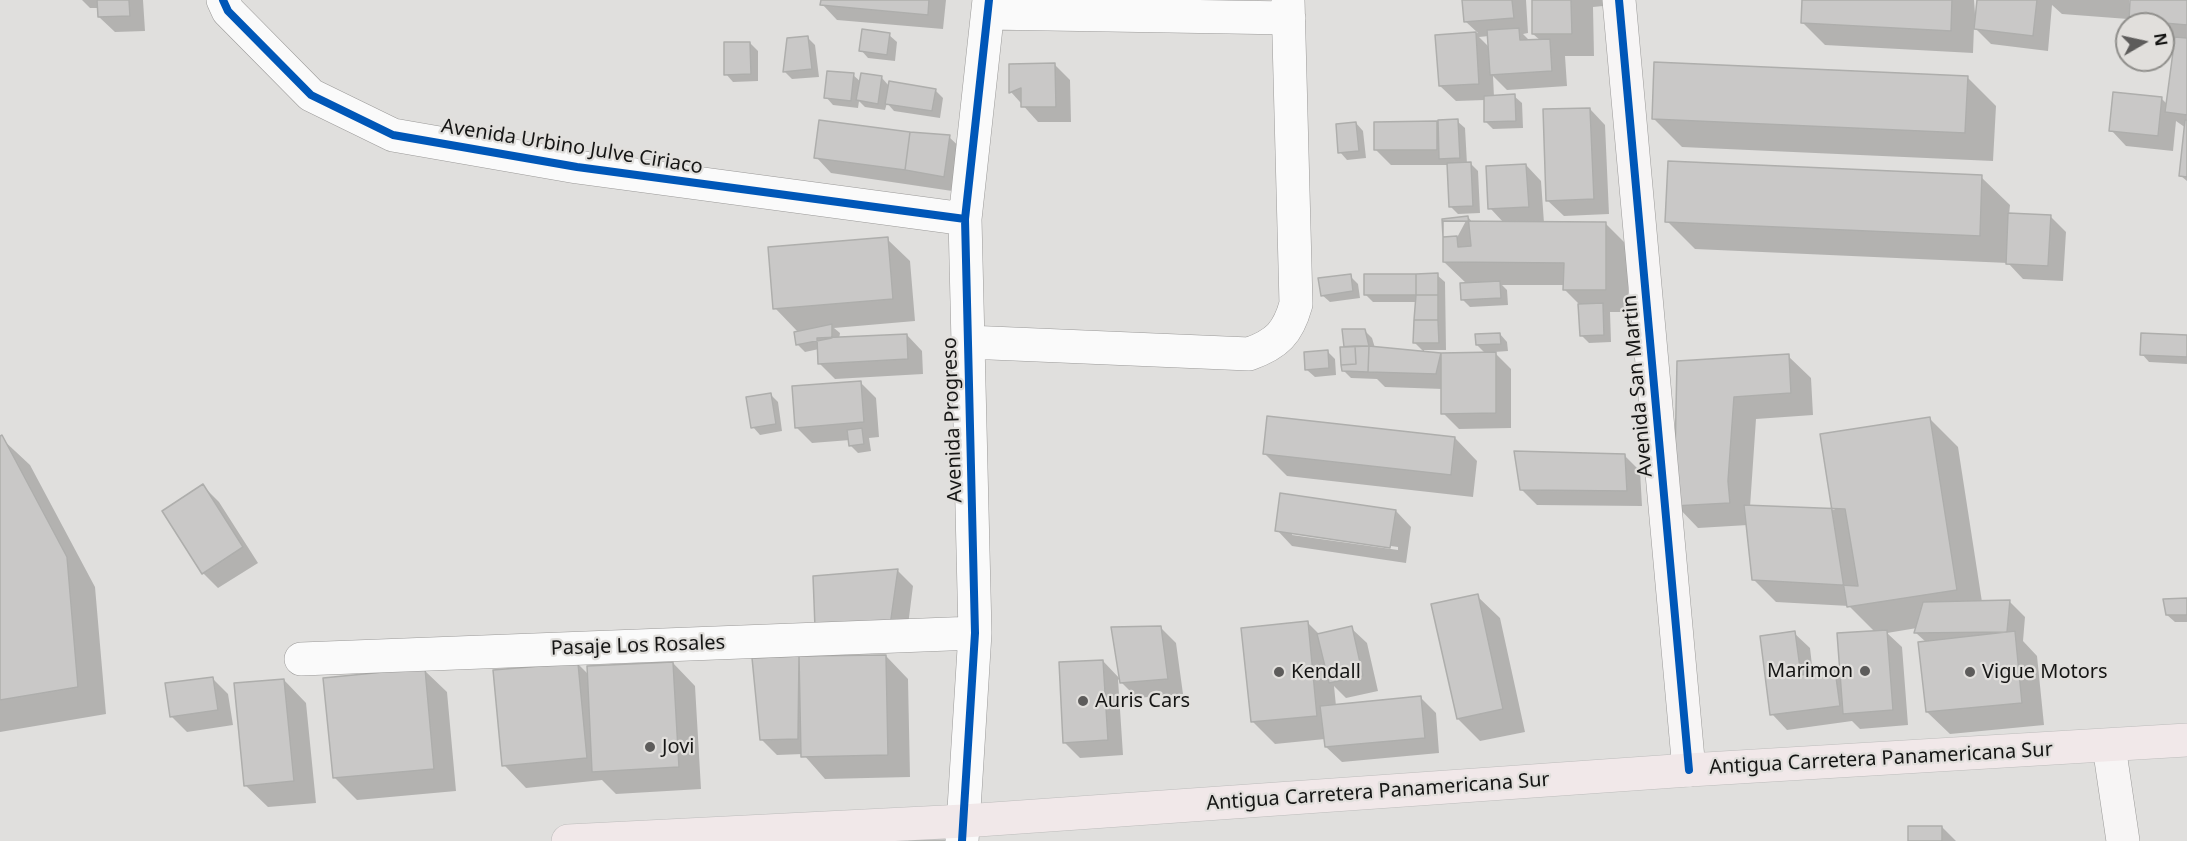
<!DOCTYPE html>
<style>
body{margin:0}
#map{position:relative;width:2187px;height:841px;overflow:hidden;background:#e0dfdd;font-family:"Noto Sans",sans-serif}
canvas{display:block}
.north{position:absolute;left:2115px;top:12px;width:60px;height:60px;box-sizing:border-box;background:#e1dfdc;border:2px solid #908f8c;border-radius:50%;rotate:81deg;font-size:16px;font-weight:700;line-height:24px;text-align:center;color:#161615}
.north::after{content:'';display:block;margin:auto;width:21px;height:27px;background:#5d5c5b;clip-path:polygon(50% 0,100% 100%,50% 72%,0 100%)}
</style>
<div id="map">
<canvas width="2187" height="841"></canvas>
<div class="north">N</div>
</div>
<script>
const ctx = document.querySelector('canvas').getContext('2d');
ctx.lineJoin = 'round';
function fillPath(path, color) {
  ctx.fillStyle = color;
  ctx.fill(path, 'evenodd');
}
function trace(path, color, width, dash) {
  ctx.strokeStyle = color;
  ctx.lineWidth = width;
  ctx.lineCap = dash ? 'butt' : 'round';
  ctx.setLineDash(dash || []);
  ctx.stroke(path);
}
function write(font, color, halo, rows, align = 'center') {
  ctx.font = font + ' "Noto Sans",sans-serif';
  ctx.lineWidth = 4.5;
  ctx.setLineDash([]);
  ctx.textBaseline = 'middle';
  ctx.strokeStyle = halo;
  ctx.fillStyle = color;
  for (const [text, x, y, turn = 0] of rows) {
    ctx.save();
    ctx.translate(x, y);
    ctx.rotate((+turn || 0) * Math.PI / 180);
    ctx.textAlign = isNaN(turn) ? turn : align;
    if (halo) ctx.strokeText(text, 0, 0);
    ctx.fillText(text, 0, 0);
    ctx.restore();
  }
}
fillPath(new Path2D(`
 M 82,0 L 143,0 L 145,31 L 115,32 L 99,17 L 99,8 L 90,8 Z
 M 822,0 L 946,0 L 943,29 L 837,20 L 822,4 Z
 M 1464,0 L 1526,0 L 1528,33 L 1523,34 L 1530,41 L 1541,41 L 1533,34 L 1533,0 L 1603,0 L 1603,6 L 1593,7 L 1594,56 L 1565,56 L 1567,86 L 1507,90 L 1493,76 L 1494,97 L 1514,96 L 1522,103 L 1523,128 L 1493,129 L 1486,122 L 1485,100 L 1456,101 L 1440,86 L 1437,36 L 1478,33 L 1465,21 ZM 1489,36 L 1490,48 L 1479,37 Z
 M 1803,0 L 1974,0 L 1975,14 L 1977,14 L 1979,0 L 2129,0 L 2129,5 L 2132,5 L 2132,0 L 2187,0 L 2187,181 L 2181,176 L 2186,128 L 2176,121 L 2173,151 L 2126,146 L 2111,130 L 2161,98 L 2168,105 L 2175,49 L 2163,48 L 2163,24 L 2135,24 L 2128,17 L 2128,19 L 2062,14 L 2052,5 L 2048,51 L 1991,44 L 1974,27 L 1973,53 L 1825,45 L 1802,22 Z
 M 889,35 L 897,42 L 895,61 L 868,58 L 861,50 Z
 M 808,38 L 815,45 L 819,77 L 792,79 L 785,72 Z
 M 750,43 L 758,51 L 758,81 L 733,82 L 726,74 Z
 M 1054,64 L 1070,80 L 1071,122 L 1038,122 L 1011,92 Z
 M 853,75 L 861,82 L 882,78 L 889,86 L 936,91 L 943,98 L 940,118 L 894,111 L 887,103 L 885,110 L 865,107 L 859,101 L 858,108 L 833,105 L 826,97 Z
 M 1967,77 L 1996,106 L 1993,161 L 1682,147 L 1653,118 Z
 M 1590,109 L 1605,125 L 1609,214 L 1564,216 L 1548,201 Z
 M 820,121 L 949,137 L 965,152 L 959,192 L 831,173 L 816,157 Z
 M 1457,121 L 1465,128 L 1467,164 L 1470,163 L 1478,171 L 1480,213 L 1458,214 L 1451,207 L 1447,165 L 1391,165 L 1376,150 L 1437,123 L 1439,126 Z
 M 1356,123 L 1363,131 L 1366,158 L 1347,160 L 1340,152 Z
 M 1526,165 L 1541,181 L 1544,223 L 1605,223 L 1628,246 L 1628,312 L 1610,312 L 1611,342 L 1589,343 L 1581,335 L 1579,304 L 1565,290 L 1565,285 L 1502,285 L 1507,290 L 1508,305 L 1470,307 L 1462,299 L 1467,284 L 1444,262 L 1468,217 L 1473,223 L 1504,223 L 1490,208 Z
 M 1981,177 L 2010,205 L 2009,215 L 2050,216 L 2066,232 L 2063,281 L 2023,279 L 2008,263 L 1695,249 L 1667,221 Z
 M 887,239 L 910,261 L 915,321 L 834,328 L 840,333 L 839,339 L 907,335 L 922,351 L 923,374 L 835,379 L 819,363 L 819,349 L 805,352 L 797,344 L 798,332 L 775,308 Z
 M 1437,275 L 1445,282 L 1446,350 L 1424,350 L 1424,352 L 1415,343 L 1417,302 L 1373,302 L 1366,295 Z
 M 1350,276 L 1358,284 L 1360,298 L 1330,302 L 1322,295 Z
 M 1364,330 L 1372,338 L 1375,348 L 1443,354 L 1486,354 L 1477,345 L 1500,334 L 1507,342 L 1508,351 L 1494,352 L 1511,369 L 1511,428 L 1459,429 L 1443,413 L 1443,389 L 1385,387 L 1377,379 L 1351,378 L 1343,370 L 1346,348 Z
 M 2187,337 L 2187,364 L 2149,362 L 2142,354 Z
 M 1328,352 L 1335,359 L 1336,375 L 1315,377 L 1307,370 Z
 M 1788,356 L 1811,378 L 1813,415 L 1756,419 L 1750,507 L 1834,510 L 1930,419 L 1958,447 L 1982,602 L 2009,601 L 2025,617 L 2023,641 L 2037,656 L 2044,725 L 1950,734 L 1927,712 L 1926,642 L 1916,633 L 1917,628 L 1887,633 L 1902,647 L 1908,725 L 1860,729 L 1852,721 L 1787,730 L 1772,714 L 1794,633 L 1810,648 L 1813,674 L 1834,671 L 1842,679 L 1875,632 L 1849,606 L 1776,602 L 1753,579 L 1748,525 L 1698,528 L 1676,505 L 1678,362 Z
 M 860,382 L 876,398 L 879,437 L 869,438 L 871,451 L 858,453 L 850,445 L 850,440 L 812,443 L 796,427 Z
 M 770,394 L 778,402 L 782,431 L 760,435 L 753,427 Z
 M 0,437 L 30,465 L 95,587 L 106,714 L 0,732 Z
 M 1455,438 L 1477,461 L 1473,497 L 1287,476 L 1264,453 Z
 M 1625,456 L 1640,471 L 1642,506 L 1537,505 L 1521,489 Z
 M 203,486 L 219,502 L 258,563 L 218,588 L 203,573 Z
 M 1396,511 L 1411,527 L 1406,563 L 1292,546 L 1277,530 ZM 1292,532 L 1398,547 L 1398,550 L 1292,535 Z
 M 897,570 L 913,586 L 906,641 L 832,643 Z
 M 1477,596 L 1500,618 L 1525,732 L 1480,741 L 1458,719 Z
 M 2187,599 L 2187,622 L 2175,622 L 2167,615 Z
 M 1307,622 L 1320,635 L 1351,628 L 1367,643 L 1378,691 L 1346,698 L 1334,686 L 1336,706 L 1420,697 L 1436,713 L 1439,753 L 1342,762 L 1326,747 L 1325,739 L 1275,744 L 1252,721 Z
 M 1160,627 L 1176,643 L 1183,694 L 1137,698 L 1118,679 L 1123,755 L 1080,758 L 1064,742 L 1103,661 L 1121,680 Z
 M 886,656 L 908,679 L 910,777 L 825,779 L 803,754 L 777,755 L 762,740 L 799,658 Z
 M 673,663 L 695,686 L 701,789 L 616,794 L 602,780 L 526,788 L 504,765 L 578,664 L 589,675 Z
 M 424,670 L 447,692 L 456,791 L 357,800 L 334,777 Z
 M 212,678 L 228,694 L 233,725 L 187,732 L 171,716 Z
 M 284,680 L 306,703 L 316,803 L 268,807 L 245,785 Z
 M 1942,827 L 1956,841 L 1910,841 Z`), '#0003');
const building = new Path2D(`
 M 97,0 L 129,0 L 130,16 L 98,17 Z
 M 821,0 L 929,0 L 928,15 L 820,5 Z
 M 1462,0 L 1512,0 L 1514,18 L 1464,22 Z
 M 1532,0 L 1571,0 L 1572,34 L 1532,34 Z
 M 1802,0 L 1952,0 L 1951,31 L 1801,23 Z
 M 1977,0 L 2037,0 L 2033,36 L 1974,29 Z
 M 2130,0 L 2187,0 L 2187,25 L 2129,20 Z
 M 1519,28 L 1520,40 L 1550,39 L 1552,71 L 1490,75 L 1487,30 Z
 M 862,29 L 890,33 L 887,55 L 859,51 Z
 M 1476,32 L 1479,84 L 1439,86 L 1435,35 Z
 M 808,36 L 812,69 L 783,72 L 787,38 Z
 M 2175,37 L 2187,38 L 2187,115 L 2165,112 Z
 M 724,42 L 750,42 L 751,74 L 724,75 Z
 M 1654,62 L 1968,76 L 1965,133 L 1652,119 Z
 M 1055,63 L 1056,107 L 1021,107 L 1021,88 L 1009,93 L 1009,64 Z
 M 827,71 L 854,73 L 851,101 L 824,98 Z
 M 861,73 L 882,76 L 878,104 L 856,100 Z
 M 889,81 L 936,89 L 932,111 L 885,104 Z
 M 2113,92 L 2162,97 L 2158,136 L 2109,131 Z
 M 1515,94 L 1516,121 L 1484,122 L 1484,96 Z
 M 1590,108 L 1594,199 L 1546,201 L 1543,109 Z
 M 1458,119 L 1460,158 L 1439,159 L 1438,120 Z
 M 819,120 L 910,132 L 905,170 L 814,158 Z
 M 2185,120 L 2187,120 L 2187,177 L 2179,176 Z
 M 1437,121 L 1437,150 L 1374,150 L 1374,122 Z
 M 1356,122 L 1359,151 L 1338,153 L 1336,124 Z
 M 910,132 L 950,135 L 944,177 L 905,170 Z
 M 1668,161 L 1982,175 L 1980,236 L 1665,222 Z
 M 1471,162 L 1473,206 L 1449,207 L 1447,163 Z
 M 1526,164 L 1529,207 L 1488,209 L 1486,166 Z
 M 2008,213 L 2051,215 L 2048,266 L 2006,264 Z
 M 1468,216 L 1471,246 L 1458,247 L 1457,236 L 1443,237 L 1442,219 Z
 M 1443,221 L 1606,222 L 1606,290 L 1563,290 L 1564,263 L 1443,262 Z
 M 888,237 L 893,299 L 773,309 L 768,247 Z
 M 1438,273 L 1438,295 L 1416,295 L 1416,274 Z
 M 1351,274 L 1353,291 L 1321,296 L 1318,278 Z
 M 1364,274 L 1416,274 L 1416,295 L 1364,295 Z
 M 1500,281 L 1501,298 L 1461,300 L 1460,283 Z
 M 1416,295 L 1438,295 L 1438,320 L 1414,320 Z
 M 1603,303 L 1604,335 L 1580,336 L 1578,304 Z
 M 1414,320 L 1438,320 L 1439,343 L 1413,343 Z
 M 832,324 L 832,338 L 796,345 L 794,332 Z
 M 1342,329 L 1365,329 L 1369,346 L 1344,347 Z
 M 1500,333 L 1501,344 L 1476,345 L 1475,334 Z
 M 2141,333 L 2187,335 L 2187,357 L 2140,355 Z
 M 907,334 L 908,359 L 818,364 L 817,338 Z
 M 1355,346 L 1369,346 L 1368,372 L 1342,371 L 1341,365 L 1356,364 Z
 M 1355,346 L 1356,364 L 1341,365 L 1340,347 Z
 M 1369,346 L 1441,353 L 1436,374 L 1368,372 Z
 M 1328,350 L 1329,368 L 1305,370 L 1304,352 Z
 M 1496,352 L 1496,413 L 1441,414 L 1441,353 Z
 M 1789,354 L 1791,393 L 1734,397 L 1728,481 L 1730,503 L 1674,506 L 1677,361 Z
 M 861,381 L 864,422 L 795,428 L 792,386 Z
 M 771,393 L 776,424 L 751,428 L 746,397 Z
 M 1267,416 L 1455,437 L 1451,475 L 1263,454 Z
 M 1930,417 L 1957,590 L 1847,607 L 1820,434 Z
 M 862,428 L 864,444 L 849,446 L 847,430 Z
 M 2,435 L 67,557 L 78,687 L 0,700 L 0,436 Z
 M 1514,451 L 1625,454 L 1627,491 L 1520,490 Z
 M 203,484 L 243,547 L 202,574 L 162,511 Z
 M 1280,493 L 1396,510 L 1390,548 L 1275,531 Z
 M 1744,505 L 1845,509 L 1858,586 L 1752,580 Z
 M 898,569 L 890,626 L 815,628 L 813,576 Z
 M 1478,594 L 1503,709 L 1457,719 L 1431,604 Z
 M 2187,598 L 2187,615 L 2166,615 L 2163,599 Z
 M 2010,600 L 2007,632 L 1914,633 L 1923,602 Z
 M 1308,621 L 1317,716 L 1251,722 L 1241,628 Z
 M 1161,626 L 1168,679 L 1120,683 L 1111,627 Z
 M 1352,626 L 1363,676 L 1329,683 L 1317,634 Z
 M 1887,630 L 1893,710 L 1843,714 L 1837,633 Z
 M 1795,631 L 1801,675 L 1835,670 L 1840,706 L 1770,715 L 1760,636 Z
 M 2015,631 L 2022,703 L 1926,712 L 1918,642 Z
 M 886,655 L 888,755 L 801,757 L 799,656 Z
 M 799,656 L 798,739 L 760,740 L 752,658 Z
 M 1103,660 L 1108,740 L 1063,743 L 1059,662 Z
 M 673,662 L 679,767 L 592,772 L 587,666 Z
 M 578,663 L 587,758 L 502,766 L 493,670 Z
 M 425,668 L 434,769 L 333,778 L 323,678 Z
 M 213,677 L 218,710 L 170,717 L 165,683 Z
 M 284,679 L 294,781 L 244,786 L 234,683 Z
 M 1421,696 L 1425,738 L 1325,747 L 1320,706 Z
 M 1908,826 L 1942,826 L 1942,841 L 1908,841 Z
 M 953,832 L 953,841 L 909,841 L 908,834 Z`);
fillPath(building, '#c9c8c7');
trace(building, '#aeaeac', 1.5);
const street = new Path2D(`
 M 223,0 L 228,11 L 311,95 L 393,135 L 577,167 L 965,219
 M 988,13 L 1289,18
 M 967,342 L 1249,354 C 1277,344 1288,333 1296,304 L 1288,0
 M 301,659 L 975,633
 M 962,841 L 975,633 L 965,219 L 989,0`);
const secondary = new Path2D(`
 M 1619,0 L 1689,770
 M 2109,746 L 2123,841`);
const highway = new Path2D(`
 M 568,841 L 964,821 L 1689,770 L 2187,740`);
trace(street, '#9a9998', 34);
trace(secondary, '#9a9998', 34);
trace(highway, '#bcbcbb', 34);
trace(street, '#fafafa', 33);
trace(secondary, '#f7f5f5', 33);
trace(highway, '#f1e8e9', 33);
trace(new Path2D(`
 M 223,0 L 228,11 L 311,95 L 393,135 L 577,167 L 965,219
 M 1619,0 L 1689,770
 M 962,841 L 975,633 L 965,219 L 989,0`), '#0057b8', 8);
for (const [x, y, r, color] of [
 [1865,671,6,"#5d5c5b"],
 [1279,672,6,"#5d5c5b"],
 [1970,672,6,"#5d5c5b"],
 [1083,701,6,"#5d5c5b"],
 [650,747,6,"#5d5c5b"]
]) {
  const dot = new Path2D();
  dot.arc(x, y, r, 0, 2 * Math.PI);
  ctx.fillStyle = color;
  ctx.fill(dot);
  trace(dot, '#e1dfdc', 2);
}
write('20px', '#161615', '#e1dfdc', [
 ["Avenida Urbino Julve Ciriaco",572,147,9],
 ["Avenida San Martin",1638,386,-95],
 ["Avenida Progreso",953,420,-92],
 ["Pasaje Los Rosales",638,646,-2],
 ["Antigua Carretera Panamericana Sur",1881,759,-3],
 ["Antigua Carretera Panamericana Sur",1378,792,-4]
]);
write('20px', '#161615', '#e1dfdc', [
 ["Marimon",1853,671,"right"],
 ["Kendall",1291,672],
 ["Vigue Motors",1982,672],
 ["Auris Cars",1095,701],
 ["Jovi",662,747]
], 'left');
</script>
